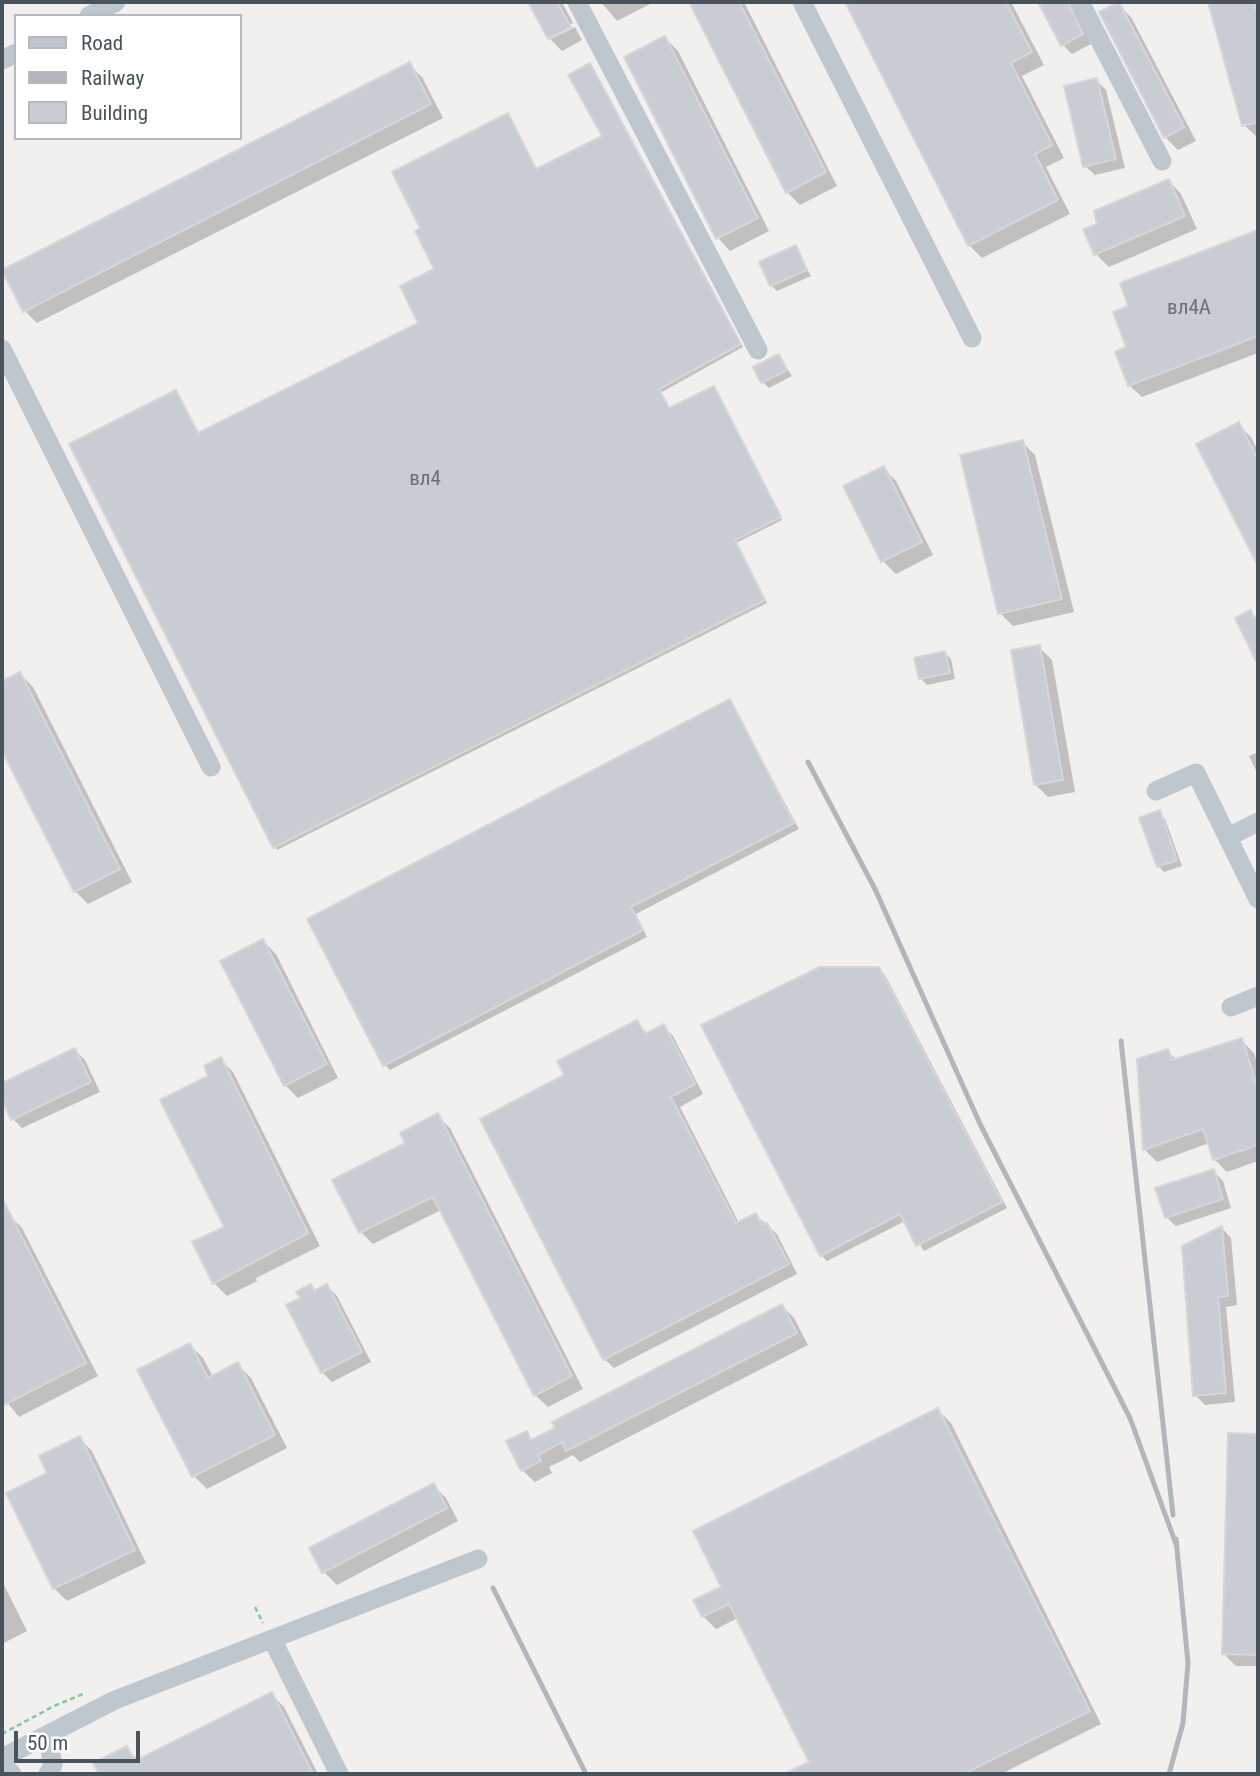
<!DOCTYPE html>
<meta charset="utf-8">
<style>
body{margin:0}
#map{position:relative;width:1260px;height:1776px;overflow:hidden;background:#f2efef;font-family:"Roboto Condensed",sans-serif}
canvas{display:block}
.frame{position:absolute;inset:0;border:4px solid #48535c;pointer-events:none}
.legend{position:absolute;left:14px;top:14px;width:228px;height:126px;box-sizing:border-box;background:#fff;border:2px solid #b6babe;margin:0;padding:9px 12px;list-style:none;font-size:21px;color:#48535c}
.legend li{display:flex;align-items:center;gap:14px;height:35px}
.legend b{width:35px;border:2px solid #b6babe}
.scale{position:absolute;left:14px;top:1731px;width:126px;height:32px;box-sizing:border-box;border:4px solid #48535c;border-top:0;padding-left:9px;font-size:21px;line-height:24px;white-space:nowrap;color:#48535c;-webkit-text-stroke:5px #fff;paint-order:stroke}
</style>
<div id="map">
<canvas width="1260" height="1776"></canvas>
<div class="frame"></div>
<ul class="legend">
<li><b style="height:9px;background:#bec7ce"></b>Road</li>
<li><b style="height:9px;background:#b2b5b9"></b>Railway</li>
<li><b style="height:19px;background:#c9ccd2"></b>Building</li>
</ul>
<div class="scale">50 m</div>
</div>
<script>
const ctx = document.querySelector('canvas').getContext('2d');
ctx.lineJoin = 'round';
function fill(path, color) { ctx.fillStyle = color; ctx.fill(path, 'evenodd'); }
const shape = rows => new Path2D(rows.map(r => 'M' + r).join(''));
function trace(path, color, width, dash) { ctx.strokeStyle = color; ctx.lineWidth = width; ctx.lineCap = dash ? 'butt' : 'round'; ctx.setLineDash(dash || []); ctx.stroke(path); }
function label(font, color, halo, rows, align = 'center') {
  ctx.font = font + ' "Roboto Condensed",sans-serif'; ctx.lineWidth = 5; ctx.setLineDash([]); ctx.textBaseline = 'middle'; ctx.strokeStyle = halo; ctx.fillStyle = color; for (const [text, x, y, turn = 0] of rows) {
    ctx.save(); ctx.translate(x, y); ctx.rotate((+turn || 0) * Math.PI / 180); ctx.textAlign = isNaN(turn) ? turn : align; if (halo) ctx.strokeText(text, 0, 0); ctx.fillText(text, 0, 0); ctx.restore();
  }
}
fill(shape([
 [530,2,562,2,573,23,551,35,551,39,575,27,582,40,562,51,549,38],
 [601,2,654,2,617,21],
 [691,2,744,2,837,186,800,205,787,192],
 [847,2,1011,2,1044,65,1022,76,1064,158,1046,167,1070,214,982,258,969,245],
 [1041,2,1074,2,1091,44,1072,54,1063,45],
 [1210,2,1258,2,1258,138,1244,125],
 [1118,4,1131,17,1196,141,1178,150,1165,137],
 [665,38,678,51,769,231,730,251,718,238],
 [409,65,422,77,443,118,37,323,25,311],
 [592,68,743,347,660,393,670,410,714,388,717,391,782,520,736,543,767,603,277,850,176,392,199,435,420,323,437,270,511,118,537,171,604,137],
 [1096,80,1106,90,1125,168,1095,175,1085,166],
 [1169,181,1181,194,1197,229,1109,267,1096,254,1099,226],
 [1258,232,1258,353,1142,397,1129,385,1131,307,1122,284],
 [795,247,811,276,777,291,771,285],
 [779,356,792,376,769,388,763,382],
 [1239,425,1251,437,1258,451,1258,562,1199,445],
 [1022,442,1035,455,1074,612,1013,626,1000,613],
 [883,468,896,481,933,555,896,574,883,561,846,487],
 [1039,647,1052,660,1075,792,1048,797,1035,784],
 [945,653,951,659,955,679,927,685,921,679],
 [20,674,33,687,132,882,88,904,75,891,2,747,2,683],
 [730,701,799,829,636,914,647,937,390,1070,384,1064],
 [1258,752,1258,775,1249,756],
 [1159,813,1165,819,1182,866,1164,872,1158,866],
 [263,941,276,954,338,1078,298,1098,285,1085],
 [879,968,885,975,1007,1208,924,1251,905,1221,827,1261,821,1255],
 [637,1022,648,1034,664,1026,673,1036,703,1094,680,1107,739,1223,755,1215,767,1225,777,1234,797,1274,614,1368,604,1359,567,1076],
 [1241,1040,1254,1053,1258,1066,1258,1161,1227,1172,1214,1159,1209,1143,1157,1162,1144,1149,1167,1051,1177,1060],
 [75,1050,85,1060,100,1092,22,1128,13,1119,2,1096,2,1085],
 [220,1059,233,1072,320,1246,256,1278,257,1281,227,1296,214,1283,194,1243,226,1227,211,1077],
 [438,1116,450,1128,583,1389,548,1407,535,1395,441,1210,373,1244,361,1232,408,1144],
 [1213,1171,1223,1181,1231,1208,1176,1226,1166,1217],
 [9,1215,22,1228,98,1376,19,1417,2,1396,2,1218],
 [1222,1228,1231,1238,1237,1305,1226,1307,1235,1402,1205,1405,1195,1395],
 [327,1286,337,1296,371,1362,332,1382,322,1372,302,1299,310,1287,316,1292],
 [782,1306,794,1318,808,1345,580,1462,573,1455,549,1467,552,1473,535,1482,522,1470,526,1433,534,1441],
 [190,1345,203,1358,213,1377,238,1365,251,1378,287,1448,207,1489,194,1476,139,1371],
 [938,1410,951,1423,1101,1724,1001,1774,788,1774,811,1763,738,1618,716,1629,703,1616,723,1587],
 [1229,1435,1258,1435,1258,1666,1236,1666,1223,1653],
 [79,1438,92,1451,146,1563,67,1601,54,1588,8,1494,49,1474],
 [433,1485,446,1498,458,1521,337,1585,324,1572],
 [2,1581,27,1631,2,1644],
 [271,1694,284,1707,318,1774,101,1774,96,1764,127,1749,139,1761]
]), '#0003');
const building = shape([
 [528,2,557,2,571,27,548,39,528,2],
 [689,2,739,2,826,172,786,193,689,2],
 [845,2,1006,2,1032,52,1011,63,1052,145,1035,154,1058,200,968,246,845,2],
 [1038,2,1068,2,1083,34,1061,46,1038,2],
 [1119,2,1184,127,1164,138,1099,12,1119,2],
 [1208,2,1254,2,1258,17,1258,122,1242,126,1208,2],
 [665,36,758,218,716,239,624,57,665,36],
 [410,62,431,104,23,312,2,270,410,62],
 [590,63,741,344,659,389,669,408,714,386,781,517,735,540,765,600,273,848,69,444,176,390,198,433,418,323,400,286,434,269,415,231,420,228,392,172,508,113,536,169,602,136,568,75,590,63],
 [1097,78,1116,159,1083,167,1064,86,1097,78],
 [1169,179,1185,216,1094,255,1083,229,1097,224,1094,211,1169,179],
 [1258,230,1258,336,1128,386,1115,352,1126,347,1113,312,1128,306,1120,283,1258,230],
 [796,245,807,270,770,286,759,262,796,245],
 [779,354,787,370,761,383,753,367,779,354],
 [1239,422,1258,460,1258,566,1196,444,1239,422],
 [1023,440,1062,599,998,614,960,455,1023,440],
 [884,466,922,542,881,562,843,486,884,466],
 [1251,610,1254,618,1258,616,1258,665,1235,618,1251,610],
 [1040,645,1063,780,1034,785,1011,650,1040,645],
 [945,651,950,673,919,679,914,658,945,651],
 [20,672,120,869,74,892,2,751,2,681,20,672],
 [730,699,794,823,631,907,643,930,383,1066,307,919,730,699],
 [1160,810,1177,860,1157,867,1139,818,1160,810],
 [263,939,327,1064,284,1086,220,961,263,939],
 [820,967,879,967,1002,1202,916,1246,900,1214,820,1256,701,1025,820,967],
 [637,1020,645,1034,664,1024,695,1084,671,1097,736,1223,756,1213,762,1225,767,1223,789,1264,603,1360,480,1119,564,1075,557,1061,637,1020],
 [1242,1038,1258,1089,1258,1145,1213,1160,1203,1129,1143,1150,1137,1059,1168,1049,1172,1060,1242,1038],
 [75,1048,91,1082,11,1120,2,1100,2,1083,75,1048],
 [221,1057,308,1233,213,1284,192,1242,224,1227,160,1100,208,1076,204,1066,221,1057],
 [438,1113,572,1376,534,1396,433,1197,359,1233,332,1180,405,1143,400,1133,438,1113],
 [1214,1169,1223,1199,1165,1218,1155,1188,1214,1169],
 [2,1198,86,1363,2,1406,2,1198],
 [1222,1226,1228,1296,1218,1297,1226,1393,1193,1396,1182,1246,1222,1226],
 [311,1284,314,1291,327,1284,362,1352,321,1373,286,1305,300,1298,296,1292,311,1284],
 [782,1304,797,1333,566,1451,562,1442,538,1455,541,1461,521,1471,506,1441,527,1431,531,1440,555,1428,552,1422,782,1304],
 [190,1343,208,1378,238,1362,275,1435,192,1477,137,1370,190,1343],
 [938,1408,1090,1711,963,1774,784,1774,809,1762,729,1604,702,1617,693,1600,721,1587,693,1531,938,1408],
 [1228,1433,1258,1434,1258,1655,1222,1654,1228,1433],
 [80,1436,135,1550,53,1589,6,1493,47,1473,39,1456,80,1436],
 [434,1483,447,1508,322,1573,309,1548,434,1483],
 [272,1692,313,1774,99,1774,93,1763,127,1746,135,1761,272,1692]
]);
fill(building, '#c9ccd2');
trace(building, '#d4d6db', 2);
trace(shape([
 [255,1607,263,1623],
 [2,1734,54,1706,83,1694]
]), '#79cba1', 2.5, [5, 3.5]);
trace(shape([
 [577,2,758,350],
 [802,2,972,338],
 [1080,2,1162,161],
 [89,16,116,2],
 [2,60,16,53],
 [2,349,211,767],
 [1156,791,1196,773,1258,899],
 [1228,837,1258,822],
 [1231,1007,1258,996],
 [273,1641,339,1774],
 [47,1735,53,1765,48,1774],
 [2,1758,115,1700,478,1559],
 [2,1764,12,1774]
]), '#bec7ce', 19);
trace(shape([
 [808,762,875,889,980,1124,1130,1418,1177,1547],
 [1121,1041,1173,1515],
 [493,1588,586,1774],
 [1169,1774,1183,1723,1188,1663,1176,1539]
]), '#b2b5b9', 5);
label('21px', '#68717a', null, [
 ["вл4А",1189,309],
 ["вл4",425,480]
]);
</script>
